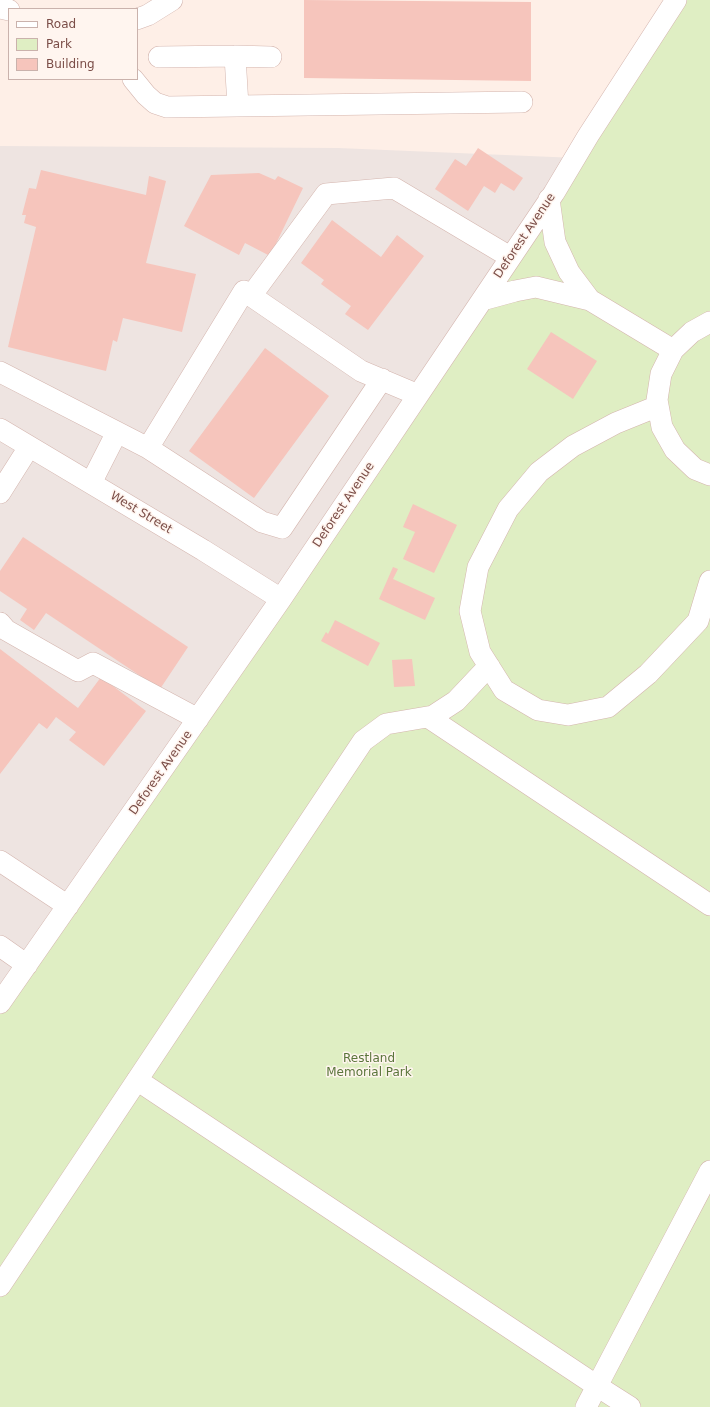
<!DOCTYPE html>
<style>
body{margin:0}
#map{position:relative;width:710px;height:1407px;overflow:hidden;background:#feefe7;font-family:"DejaVu Sans",sans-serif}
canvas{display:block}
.legend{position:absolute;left:8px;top:8px;width:130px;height:72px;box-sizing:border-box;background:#fff5ef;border:1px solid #cab2ac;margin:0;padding:5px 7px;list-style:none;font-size:12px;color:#7b4e48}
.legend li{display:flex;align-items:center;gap:8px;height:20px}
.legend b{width:20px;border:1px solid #cab2ac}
</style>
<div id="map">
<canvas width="710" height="1407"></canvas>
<ul class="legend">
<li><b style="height:5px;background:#fff"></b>Road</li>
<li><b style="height:11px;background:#dfeec3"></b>Park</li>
<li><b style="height:11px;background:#f6c5bc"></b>Building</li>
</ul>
</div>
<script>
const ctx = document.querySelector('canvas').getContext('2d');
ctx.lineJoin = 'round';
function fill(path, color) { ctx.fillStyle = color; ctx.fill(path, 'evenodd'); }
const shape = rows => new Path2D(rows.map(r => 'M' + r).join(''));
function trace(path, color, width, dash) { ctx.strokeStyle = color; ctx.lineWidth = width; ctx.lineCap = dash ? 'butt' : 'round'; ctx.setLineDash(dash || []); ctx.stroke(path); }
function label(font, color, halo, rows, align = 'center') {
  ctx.font = font + ' "DejaVu Sans",sans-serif'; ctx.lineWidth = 3; ctx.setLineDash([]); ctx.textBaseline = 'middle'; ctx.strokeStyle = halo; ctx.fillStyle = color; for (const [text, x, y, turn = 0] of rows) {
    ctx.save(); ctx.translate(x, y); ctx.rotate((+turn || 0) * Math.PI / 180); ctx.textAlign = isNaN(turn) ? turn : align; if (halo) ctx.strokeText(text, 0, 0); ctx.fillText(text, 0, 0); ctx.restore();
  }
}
fill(shape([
 [0,146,338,148,577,158,0,1002]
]), '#eee4e1');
fill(shape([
 [678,0,710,0,710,1407,0,1407,0,1002]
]), '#dfeec3');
fill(shape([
 [304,0,531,2,531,81,304,78],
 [478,148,523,178,514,191,501,183,495,193,484,186,468,211,435,189,455,159,466,166],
 [41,170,146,195,149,176,166,181,146,263,196,274,182,332,123,318,117,342,113,340,106,371,8,347,36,227,24,223,26,215,22,215,29,188,36,189],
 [259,173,275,180,278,176,303,188,270,256,245,243,239,255,184,226,211,175],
 [332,220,381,257,397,235,424,256,368,330,345,314,351,306,321,284,324,280,301,263],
 [551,332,597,361,573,399,527,369],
 [265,348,329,396,254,498,189,451],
 [413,504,457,525,434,573,403,559,415,532,403,527],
 [23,537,188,647,160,689,46,613,34,630,20,620,27,609,0,591,0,571],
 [393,567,398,569,393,579,435,598,425,620,379,599],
 [335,620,380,643,368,666,321,641,326,632,328,634],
 [0,649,78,708,101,677,146,711,104,766,69,740,76,732,56,717,47,729,39,723,0,774],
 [412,659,415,686,394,687,392,660]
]), '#f6c5bc');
const minor = shape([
 [0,8,9,10],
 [137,19,148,15,172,0],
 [159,57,235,56],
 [133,79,146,95,155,103,167,107,522,102],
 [238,106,235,56,271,57],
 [549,199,555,242,569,272,590,300],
 [251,296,326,194,394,188,510,257],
 [482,300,515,291,536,287,590,300,673,350],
 [710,322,692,332,673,350,661,374,657,400,662,427,675,450,695,469,710,475],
 [0,372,148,448,244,291,361,371,418,395],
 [658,406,616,423,573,446,539,472,508,509,478,567,470,611,480,652,504,690,538,710,568,715,608,707,648,674,698,621,710,581],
 [0,429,203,550,281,599],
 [148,448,262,522,282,528,382,379],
 [91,483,117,432],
 [0,493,29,447],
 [0,623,6,630,78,671,93,663,198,719],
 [428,717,710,905],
 [0,861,68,906],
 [0,946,27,965],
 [0,1003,281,599,554,193,588,136,676,0],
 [137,1080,597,1386,586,1407],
 [0,1286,363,741,386,724,433,716,456,701,489,666],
 [630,1407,597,1386,710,1171]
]);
trace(minor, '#d4b5ae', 22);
trace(minor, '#fff', 21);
label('12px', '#7b4e48', '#fff5ef', [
 ["Deforest Avenue",525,236,-56],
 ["Deforest Avenue",344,505,-56],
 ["West Street",141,513,31],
 ["Deforest Avenue",161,773,-55]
]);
label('12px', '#5a753a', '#fff5ef', [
 ["Restland",369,1059],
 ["Memorial Park",369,1073]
]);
</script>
